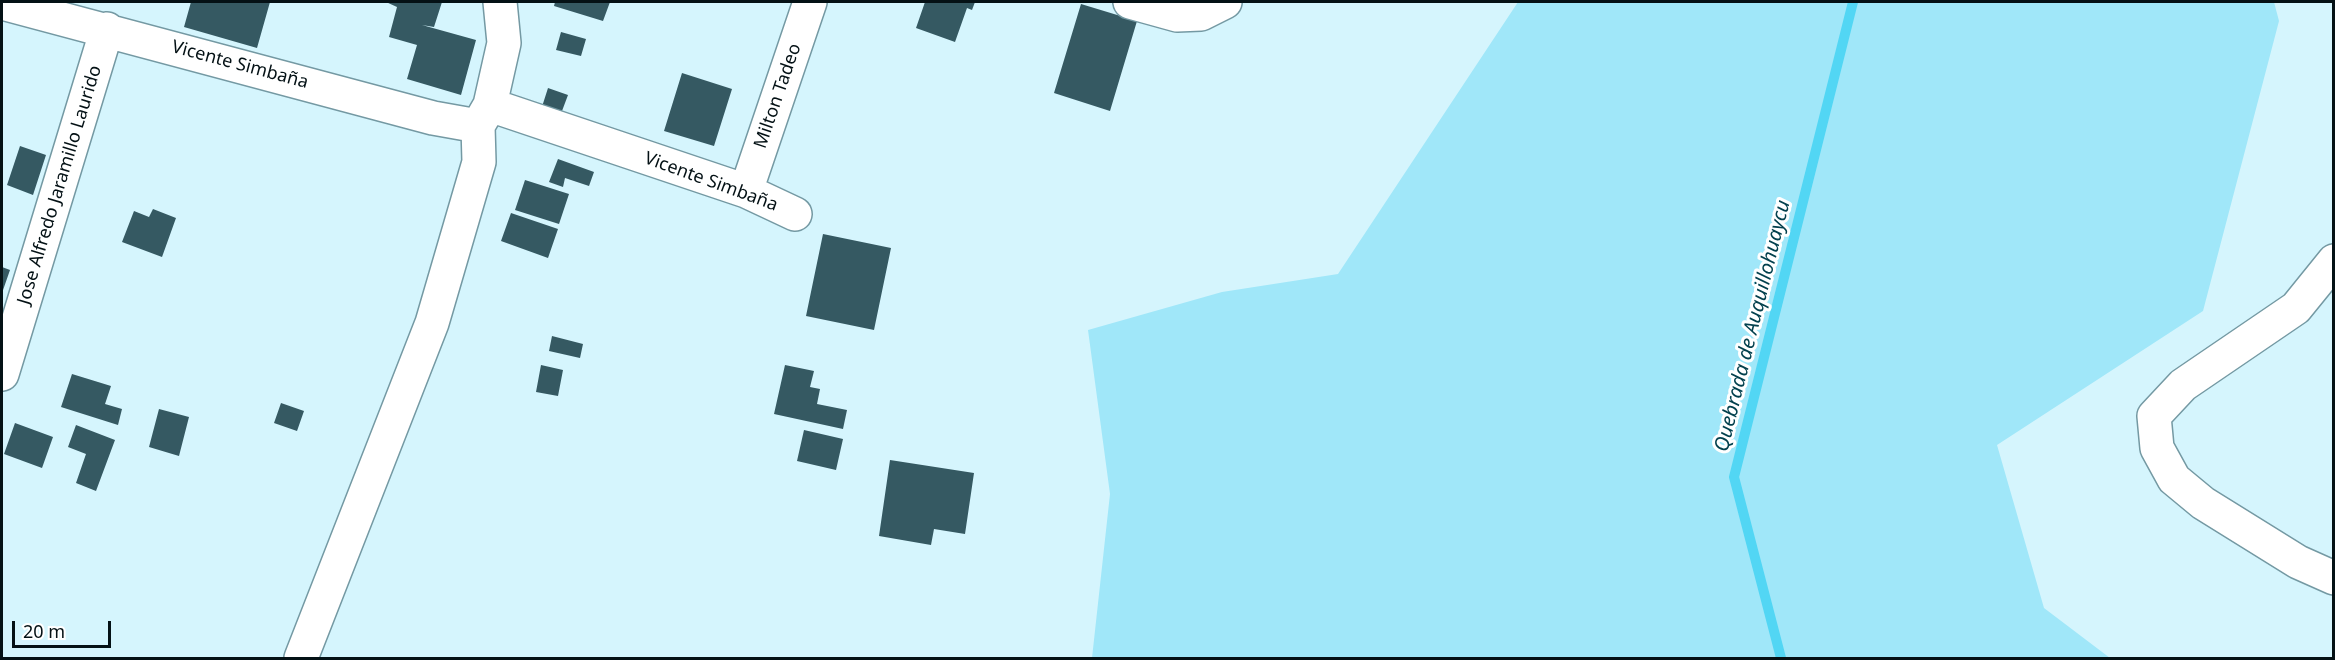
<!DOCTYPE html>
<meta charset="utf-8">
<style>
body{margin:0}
#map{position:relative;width:2335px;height:660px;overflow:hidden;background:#d5f5fd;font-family:"Noto Sans",sans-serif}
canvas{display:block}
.frame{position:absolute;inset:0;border:3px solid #041115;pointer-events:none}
.scale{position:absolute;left:12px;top:621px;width:99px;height:27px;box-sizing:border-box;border:3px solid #041115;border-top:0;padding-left:8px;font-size:18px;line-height:21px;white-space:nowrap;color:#041115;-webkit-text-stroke:4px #fff;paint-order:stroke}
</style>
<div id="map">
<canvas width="2335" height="660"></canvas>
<div class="frame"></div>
<div class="scale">20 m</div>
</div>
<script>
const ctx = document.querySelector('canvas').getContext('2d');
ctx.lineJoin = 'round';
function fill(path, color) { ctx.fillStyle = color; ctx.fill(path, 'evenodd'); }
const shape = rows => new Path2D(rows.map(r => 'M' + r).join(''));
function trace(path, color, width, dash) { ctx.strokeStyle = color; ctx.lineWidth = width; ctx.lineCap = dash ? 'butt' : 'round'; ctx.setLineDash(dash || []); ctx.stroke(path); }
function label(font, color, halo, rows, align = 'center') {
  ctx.font = font + ' "Noto Sans",sans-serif'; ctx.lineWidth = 6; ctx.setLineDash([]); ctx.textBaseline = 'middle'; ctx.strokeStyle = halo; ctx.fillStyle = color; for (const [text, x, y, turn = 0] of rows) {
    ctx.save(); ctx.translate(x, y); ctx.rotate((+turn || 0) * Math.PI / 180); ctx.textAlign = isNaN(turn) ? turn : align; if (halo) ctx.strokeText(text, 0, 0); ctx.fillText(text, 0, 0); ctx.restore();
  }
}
fill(shape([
 [1518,2,2274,2,2279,21,2203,311,1997,445,2044,608,2110,658,1092,658,1110,494,1088,330,1222,292,1338,274]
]), '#a0e7f9');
trace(shape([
 [1781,658,1734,477,1853,2]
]), '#52d6f4', 10);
fill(shape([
 [191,2,270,2,257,48,184,27],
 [386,2,442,2,434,27,422,25,476,40,461,95,407,79,417,45,389,37,397,7],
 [555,2,610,2,603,21,554,6],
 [925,2,975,2,972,10,967,8,955,42,916,28],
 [1081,4,1137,21,1110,111,1054,93],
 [561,32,586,39,581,56,556,50],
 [682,73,732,89,714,146,664,131],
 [548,88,568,95,559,119,540,113],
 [20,146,46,155,33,195,7,185],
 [558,159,594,172,589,186,565,178,563,187,549,182],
 [525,180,569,194,559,224,515,210],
 [153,209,176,218,162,257,122,242,134,211,149,217],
 [511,213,558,229,548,258,501,241],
 [823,234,891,248,874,330,806,316],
 [2,267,10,270,2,293],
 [552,336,583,344,580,358,549,351],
 [541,365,563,370,558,396,536,392],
 [785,365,814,371,810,387,820,389,817,404,847,410,843,429,774,414],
 [72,374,111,386,105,404,122,409,118,425,61,407],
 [281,403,304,411,297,431,274,423],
 [159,409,189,417,179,456,149,447],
 [15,423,53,437,42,468,4,454],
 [76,425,115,440,96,491,76,483,86,454,68,447],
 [804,430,843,439,836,470,797,461],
 [890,460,974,473,965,534,934,529,931,545,879,536]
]), '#355962');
const minor = shape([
 [1130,2,1177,15,1201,14,1225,2],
 [2,3,433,118,478,126],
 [490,105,746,191,795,214],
 [479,124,490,105,504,43,500,2],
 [746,191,810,2],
 [2334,261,2296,308,2183,385,2154,416,2157,448,2174,479,2203,503,2298,562,2334,578],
 [2,374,107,29],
 [301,658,432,323,479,162,478,126]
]);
trace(minor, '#7499a3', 36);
trace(minor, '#fff', 33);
label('18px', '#041115', '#fff', [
 ["Vicente Simbaña",240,65,15],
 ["Milton Tadeo",778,96,-71],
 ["Vicente Simbaña",711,182,20],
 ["Jose Alfredo Jaramillo Laurido",60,185,-73]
]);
label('italic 20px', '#03414e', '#fff', [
 ["Quebrada de Auquillohuaycu",1753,326,-76]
]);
</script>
